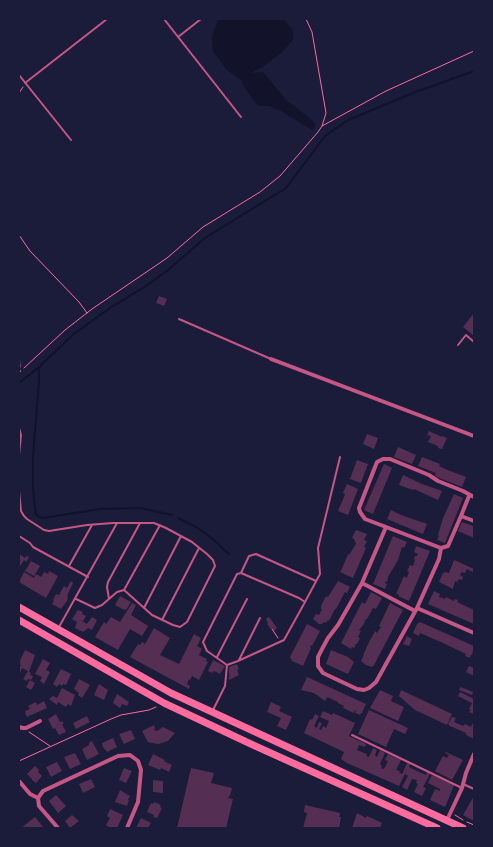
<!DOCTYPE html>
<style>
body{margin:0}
#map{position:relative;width:493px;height:847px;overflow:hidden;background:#1b1b3a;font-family:Figtree,sans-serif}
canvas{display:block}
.frame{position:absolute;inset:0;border:20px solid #1b1b3a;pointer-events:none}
</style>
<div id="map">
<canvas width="493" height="847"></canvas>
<div class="frame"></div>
</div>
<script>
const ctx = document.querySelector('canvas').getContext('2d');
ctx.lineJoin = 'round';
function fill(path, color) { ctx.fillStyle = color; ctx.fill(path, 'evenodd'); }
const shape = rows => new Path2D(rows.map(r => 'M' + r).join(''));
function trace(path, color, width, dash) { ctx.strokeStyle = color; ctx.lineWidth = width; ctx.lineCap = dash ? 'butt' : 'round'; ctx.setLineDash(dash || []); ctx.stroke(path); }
fill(shape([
 [218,19,283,19,291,28,293,34,293,40,282,52,264,66,251,73,263,72,286,100,311,119,315,124,315,128,312,130,281,111,269,106,259,106,254,101,243,85,241,80,227,70,213,51,212,37]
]), '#12122b');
trace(shape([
 [39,368,39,381,33,456,33,488,35,507,36,514,39,517,43,518,100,509,140,508,172,515],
 [19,383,38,368,75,333,110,308,146,286,168,270,205,238,286,188,325,136,348,120,413,93,474,71],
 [178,518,196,527,208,535,229,554]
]), '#12122b', 2);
fill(shape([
 [159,296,167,299,164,306,156,303],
 [474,313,474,336,463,327],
 [429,431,442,437,442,436,447,438,442,449,438,448,438,446,428,442,431,436,427,435],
 [367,434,378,438,374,449,363,444],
 [398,447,416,455,412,464,394,457],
 [422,457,440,464,439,466,445,469,466,477,462,487,437,477,435,475,436,473,418,466],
 [357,460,368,464,361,483,350,479],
 [384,464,392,468,373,514,364,510],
 [403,475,422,484,442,491,438,500,414,489,413,490,399,485],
 [347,484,358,489,348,515,338,511,344,497,345,494,343,493],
 [454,494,463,498,445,543,437,540,439,536,438,535,443,518],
 [391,510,401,515,427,524,423,534,387,519],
 [462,522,473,526,474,524,474,538,458,531],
 [356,530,367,534,364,540,367,541,364,547,366,548,353,578,340,572,341,571,348,554,349,555,356,544,354,539,352,538],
 [393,536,407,542,404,548,402,547,398,560,388,577,387,582,386,581,385,583,387,584,385,589,373,584],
 [416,546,430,551,409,601,398,596,399,594,396,594,404,576,407,578,409,572,407,571,410,565,413,566,415,560,414,559,415,556,417,556,418,554,414,552],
 [19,554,25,558,27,556,29,557,26,562,24,560,19,568],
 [454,560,474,569,474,571,473,572,467,569,465,573,462,572,460,575,463,577,462,580,459,579,457,582,455,581,453,589,439,582,443,573,444,573,445,572,449,573],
 [31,561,40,566,34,576,25,571],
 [49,571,58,576,46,598,19,582,24,572,34,578,36,574,41,577,44,572,48,574],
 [71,581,73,583,67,596,68,597,67,601,61,609,52,604,54,601,53,600,56,594,59,595,64,586,67,588],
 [338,581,350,587,347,593,345,592,336,609,335,609,329,621,328,620,326,623,324,622,322,624,319,624,313,619,316,614,319,615,322,609,321,609,321,606,326,596,328,597],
 [434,591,440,594,439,597,445,599,446,597,454,601,455,599,458,600,457,602,474,610,474,624,428,604],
 [371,592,382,598,376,609,373,608,367,619,366,619,363,625,359,630,361,631,358,637,360,638,357,644,354,643,356,644,354,648,352,647,351,649,341,643,362,602,365,604],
 [120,596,131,602,126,610,125,609,124,610,115,605],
 [132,603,136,605,131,615,148,626,142,636,130,629,118,650,95,637,104,622,106,624,111,617,120,622],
 [390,603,403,610,374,665,372,667,366,665,361,661,364,655,363,655,366,649,366,648,375,631,377,633,381,627,379,626],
 [78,610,83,612,82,614,86,616,83,621,79,619,87,624,92,617,97,620,92,630,88,628,83,632,75,628,77,622,72,619],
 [269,617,277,628,274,631,272,628,271,629,267,624,268,623,266,619],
 [420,622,474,646,472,655,471,654,470,658,465,656,466,654,443,643,420,633,419,636,413,633,417,624],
 [307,624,320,631,312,646,311,645,310,647,311,648,303,666,292,661,290,657],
 [154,628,170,638,160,655,179,664,194,634,201,638,197,646,202,649,199,655,207,659,206,661,208,662,199,680,192,676,190,680,189,679,187,684,190,686,189,689,130,657,138,644,140,645,142,642,145,644],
 [407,636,412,639,409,646,403,644],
 [25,650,35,655,29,672,31,673,30,675,33,676,31,680,28,679,27,681,23,679,28,671,22,668,19,675,19,669,21,665,19,663],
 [331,650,348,657,354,662,348,674,326,664],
 [43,659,50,663,46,670,50,672,44,684,40,681,42,677,35,674],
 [213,660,225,666,220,674,214,671,212,673,208,671],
 [237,664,239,669,237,670,239,675,229,680,229,667],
 [469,666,474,668,474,676,466,672],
 [61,669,71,674,66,685,63,684,62,686,59,684,57,687,53,684],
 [307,677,366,704,362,713,361,713,360,715,355,713,356,711,355,710,354,713,343,708,344,706,338,703,338,702,327,697,325,701,314,693,301,690],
 [79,679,90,685,82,698,78,695,79,693,74,689],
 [30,680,35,683,31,690,26,687],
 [99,684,108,690,104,700,94,695],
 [461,687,473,692,472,695,459,690],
 [62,688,75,695,71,706,68,704,66,707,58,702,57,705,49,699,53,696,57,698],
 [380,690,393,696,391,701,404,707,398,721,370,708],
 [401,690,452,714,447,725,415,710,399,696],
 [460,692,474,699,474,714,469,712,471,710,469,709,472,703,458,696],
 [117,694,129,702,127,706,122,704,120,708,113,703],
 [44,701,47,708,27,717,25,713,26,712,25,711,30,709,28,706,36,702,37,705],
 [271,702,281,707,279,711,292,717,286,730,277,726,281,718,267,712],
 [369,710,408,728,405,734,394,729,386,747,358,734],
 [323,711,332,715,333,713,355,723,349,736,366,744,365,747,359,745,357,750,367,754,366,756,369,757,373,748,377,750,375,755,377,757,380,750,385,753,380,764,382,766,381,768,384,769,388,761,385,760,388,754,401,760,396,770,400,771,399,772,402,774,407,763,410,764,409,767,419,772,426,775,427,772,430,774,423,787,426,788,422,796,414,792,418,784,416,783,417,780,412,779,407,790,402,787,408,776,405,774,399,786,347,763,341,759,344,752,304,733,310,719,312,720,315,714,319,716,314,726,317,728,319,722,322,723,319,729,321,730,323,726,326,728,329,721,320,717],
 [56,714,60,722,62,721,64,724,62,724,66,732,59,735,55,728,53,729,48,719],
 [87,716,90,722,76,729,73,723],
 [452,717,456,718,454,722,463,726,465,724,471,727,474,720,474,739,466,735,466,733,450,726,448,724],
 [154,725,155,728,154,730,157,731,163,727,175,733,168,741,158,744,148,742,142,731],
 [131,730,135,739,124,744,119,734],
 [113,738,117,747,107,752,103,747,102,743],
 [92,741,99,754,87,760,82,749,89,745,89,743],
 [446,752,463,760,452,780,435,771,443,756,447,758,449,755,445,753],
 [75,753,81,764,70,769,64,757],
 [153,754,165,760,164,761,172,765,169,772,161,768,160,770,148,765],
 [57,762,62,771,51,777,46,767],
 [35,766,39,770,38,772,42,776,36,783,32,780,32,779,27,774],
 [124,768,132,771,126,783,119,780],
 [191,768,214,773,211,783,232,788,230,796,229,796,228,798,233,799,226,828,177,828],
 [432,775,454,785,445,807,430,800,435,789,440,791,440,789,428,783],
 [91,779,95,787,83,793,79,784],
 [153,780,163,781,163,793,153,792],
 [120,790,130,796,128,800,129,800,127,806,115,802],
 [56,795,66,806,58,813,49,801],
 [474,796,474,821,463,815],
 [154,802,161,805,160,807,162,808,157,818,153,817,154,815,147,812,151,803,153,804],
 [305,805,340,813,339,817,341,817,339,828,303,828,307,813,304,812],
 [110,809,123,815,117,828,111,828,106,825,110,818,107,816],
 [357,813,366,818,367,816,382,823,380,828,360,828,358,826,358,828,352,828],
 [72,815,79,821,70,828,65,821],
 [35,817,43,827,42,828,21,828],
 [141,818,151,823,148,828,136,828]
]), '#542f53');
trace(shape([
 [19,93,23,87],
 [322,126,386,91,474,51],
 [19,235,30,251,79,302,87,313],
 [19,352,20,367],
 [24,368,65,330,92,309,167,258,203,227,260,192,280,176,318,132,322,126,326,113,312,32,306,19],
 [272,629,278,638],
 [29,732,50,746],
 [19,761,111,719,121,715,149,710,156,707],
 [455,815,463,820],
 [467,822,474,825]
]), '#ff6b9d', 1);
trace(shape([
 [164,19,241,117],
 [178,37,201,19],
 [19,75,71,140],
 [25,83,107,19],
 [179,319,271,359],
 [458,345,466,335,474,342],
 [19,372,20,371],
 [19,428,21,435,19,455],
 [19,491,21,511,24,516,27,519,44,530,49,531,87,525,113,523,154,523,166,528,192,542,207,554,213,560,215,566,187,622,180,627,173,625,152,615,124,590,117,592,102,605,95,608,76,599],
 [19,536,30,543,33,547,88,577],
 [69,566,92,525],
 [241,573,249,556,256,554,316,581],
 [124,590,160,525],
 [109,599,107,587,108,582,140,523],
 [144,608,181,536],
 [162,620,199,548],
 [59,627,117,523],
 [217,657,247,599],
 [239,660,260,618],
 [227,665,238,661,284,640,305,602,320,574,318,548,340,457],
 [227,665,207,651,203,642,237,574,241,573,299,598,305,602],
 [213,710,225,686,227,665],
 [352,735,462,788],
 [463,784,474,789]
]), '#c65784', 2);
trace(shape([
 [271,359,474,436],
 [461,516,469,496],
 [474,521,461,516,448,546,441,548,386,527,362,583,338,625,328,638,321,651,318,657,318,666,323,673,357,689,364,690,369,688,376,682,417,608,474,633],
 [386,527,365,519,360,512,359,508,377,462,383,459,390,459,429,475,438,481,463,491,474,497],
 [362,583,415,611],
 [417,608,439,559,441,548],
 [19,727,23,728,26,728,40,721],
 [19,781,30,794,38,798,39,806,58,828],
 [38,798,43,791,118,756,130,755,138,761,141,770,138,802,127,828],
 [447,820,462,788,466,773,474,754]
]), '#c65784', 4);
trace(shape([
 [19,607,171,693,463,828],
 [19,620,164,703,253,745,437,828]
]), '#ff6b9d', 7);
</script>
